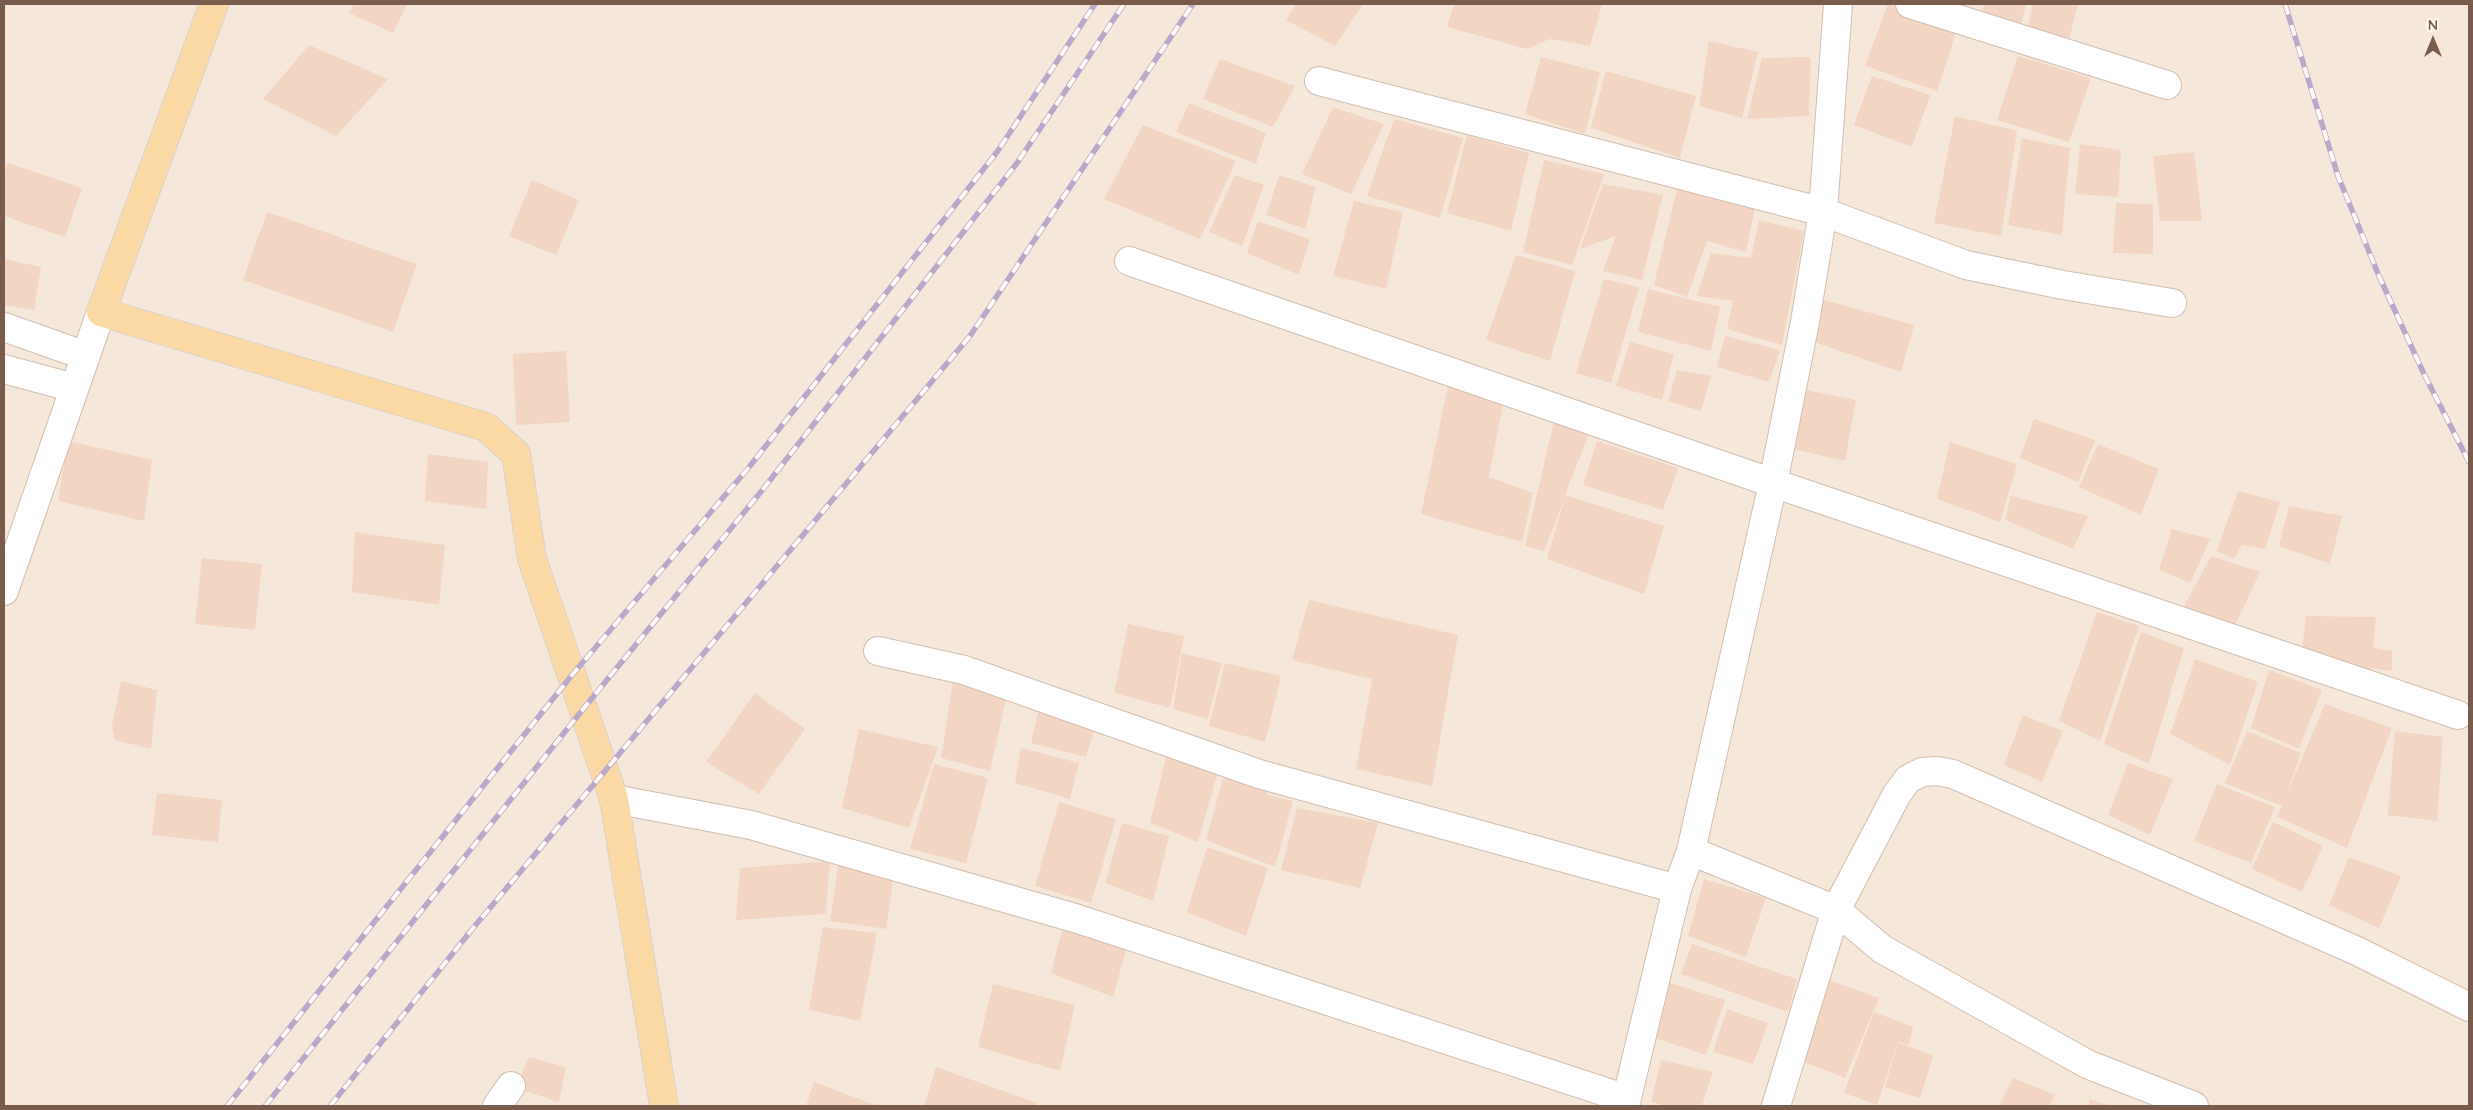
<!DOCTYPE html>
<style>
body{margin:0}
#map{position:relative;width:2473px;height:1110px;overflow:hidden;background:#fdf6ec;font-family:Quicksand,sans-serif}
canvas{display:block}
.frame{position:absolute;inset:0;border:5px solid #7a5c4d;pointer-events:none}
.north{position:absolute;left:2408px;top:15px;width:50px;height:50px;-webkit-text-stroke:4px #fffaf3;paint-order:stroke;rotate:0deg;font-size:14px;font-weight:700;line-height:20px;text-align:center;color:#7a5c4d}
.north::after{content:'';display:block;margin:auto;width:18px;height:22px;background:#7a5c4d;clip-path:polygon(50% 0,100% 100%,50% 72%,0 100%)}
</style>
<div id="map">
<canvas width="2473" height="1110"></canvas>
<div class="frame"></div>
<div class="north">N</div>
</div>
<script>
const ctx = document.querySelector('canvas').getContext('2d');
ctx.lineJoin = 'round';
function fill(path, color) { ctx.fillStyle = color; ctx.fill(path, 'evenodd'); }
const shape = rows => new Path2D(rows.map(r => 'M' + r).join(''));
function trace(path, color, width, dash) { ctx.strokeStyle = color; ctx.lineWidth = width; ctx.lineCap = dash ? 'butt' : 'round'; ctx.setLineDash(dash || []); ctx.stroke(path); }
fill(shape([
 [4,4,2469,4,2469,1106,4,1106]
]), '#f5e8da');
fill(shape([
 [354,4,407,4,393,33,349,13],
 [1296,4,1363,4,1335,46,1286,20],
 [1454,4,1602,4,1590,46,1550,39,1527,49,1447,27],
 [1888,4,1958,26,1937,91,1865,66],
 [1984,4,2026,4,2019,32,1980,19],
 [2033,4,2078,4,2067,48,2026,34],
 [1709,41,1758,52,1742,118,1699,106],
 [309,45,388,79,336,136,263,99],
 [2018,56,2091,78,2069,142,1997,120],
 [1541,57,1600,72,1585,134,1525,114],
 [1811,57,1809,116,1747,119,1762,58],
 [1220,59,1295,86,1273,127,1203,99],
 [1606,71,1696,96,1680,158,1591,128],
 [1872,76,1930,95,1912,147,1854,125],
 [1189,103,1266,133,1256,164,1176,132],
 [1333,107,1384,124,1351,194,1302,174],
 [1955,116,2017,131,2001,236,1934,223],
 [1394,119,1463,138,1440,218,1367,196],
 [1143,125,1236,161,1200,239,1104,199],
 [1467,135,1529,153,1511,231,1447,213],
 [2022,138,2070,148,2062,235,2008,225],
 [2080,144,2121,150,2118,197,2075,194],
 [2194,152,2202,221,2160,221,2153,156],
 [1544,160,1604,174,1572,265,1523,252],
 [8,163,82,188,65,237,4,216,4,174],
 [1235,175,1264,185,1242,246,1209,232],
 [1279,175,1316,187,1305,229,1266,215],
 [532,180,579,200,556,255,509,236],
 [1603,184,1663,195,1642,280,1603,271,1616,236,1580,249],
 [1677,189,1755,208,1746,252,1707,241,1687,297,1654,285],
 [1354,201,1403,212,1386,289,1333,276],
 [2116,203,2153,204,2153,254,2113,253],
 [267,212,417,264,393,332,243,280],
 [1759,220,1804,231,1782,345,1727,329,1733,301,1697,296,1711,253,1751,258],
 [1258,221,1310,239,1299,275,1247,253],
 [1516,255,1575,271,1550,361,1486,340],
 [4,259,41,267,34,310,4,305],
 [1604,279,1639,287,1611,383,1576,373],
 [1648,289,1720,307,1711,351,1638,332],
 [1821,299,1914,325,1901,372,1808,340],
 [1725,336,1780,350,1769,382,1717,367],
 [1630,342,1674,354,1662,400,1616,386],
 [566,351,570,422,516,425,513,354],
 [1677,370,1711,376,1701,411,1668,401],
 [1448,386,1504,399,1489,477,1533,493,1522,542,1421,514],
 [1801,389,1856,400,1845,461,1789,448],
 [2034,419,2095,440,2078,482,2020,458],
 [1554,421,1590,431,1565,495,1664,526,1644,594,1547,559,1565,497,1544,551,1525,546],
 [68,441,152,460,144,521,58,501],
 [1597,441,1678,468,1663,510,1583,485],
 [1950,442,2017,464,2000,522,1937,499],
 [2098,444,2159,469,2141,515,2079,487],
 [428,454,488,462,486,509,425,501],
 [2238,491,2280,502,2265,549,2242,545,2234,559,2217,551],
 [2011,496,2088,516,2073,549,2005,520],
 [2289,506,2342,516,2330,564,2279,546],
 [2172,529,2210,539,2190,583,2159,570],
 [355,532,445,545,439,605,352,592],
 [2211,556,2260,572,2233,630,2181,612],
 [202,558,262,564,255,630,195,624],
 [1309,600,1458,635,1432,786,1356,769,1372,679,1292,660],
 [2097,612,2139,626,2100,741,2059,721],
 [2306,616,2376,617,2373,648,2392,651,2392,671,2372,668,2370,678,2301,658],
 [1128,624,1184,636,1170,708,1114,693],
 [2141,632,2184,648,2149,764,2104,744],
 [1182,653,1222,663,1208,719,1173,709],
 [2195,659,2258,682,2230,765,2170,734],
 [1225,663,1281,676,1265,742,1209,726],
 [2269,670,2322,690,2299,749,2251,728],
 [121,681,157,690,151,749,115,740,112,726],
 [953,681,1007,695,990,771,941,758],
 [755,693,805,729,759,794,706,762],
 [1040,704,1096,723,1086,757,1031,743],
 [2325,704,2392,728,2347,848,2277,817,2282,806,2225,783,2247,731,2301,753,2285,798],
 [2023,715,2063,731,2042,782,2004,765],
 [859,729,938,747,909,828,842,808],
 [2395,731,2443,737,2437,821,2388,815],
 [1021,748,1079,763,1070,799,1015,783],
 [1168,750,1219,768,1198,842,1150,823],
 [2128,763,2173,779,2150,835,2108,815],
 [934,764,988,778,966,863,910,849],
 [1225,772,1266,785,1267,795,1293,801,1275,867,1206,840],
 [2217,784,2275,807,2251,863,2194,841],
 [157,793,222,800,218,842,152,835],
 [1059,802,1116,819,1091,903,1035,886],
 [1297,808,1378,823,1360,888,1281,870],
 [2273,822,2323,846,2302,892,2252,869],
 [1122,823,1169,836,1153,901,1105,883],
 [1207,847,1268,868,1246,936,1187,912],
 [2349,857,2401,876,2379,928,2329,905],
 [839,859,894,874,886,929,830,921],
 [830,861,826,914,736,920,740,868],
 [1704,879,1766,898,1746,957,1688,936],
 [1064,922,1128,943,1113,997,1051,973],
 [823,927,877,933,860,1021,809,1010],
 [1692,944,1797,979,1788,1012,1681,974],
 [1826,979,1879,998,1845,1078,1801,1061],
 [1667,982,1725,1000,1706,1055,1651,1037],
 [993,984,1075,1005,1060,1071,978,1047],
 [1727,1009,1768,1023,1753,1064,1713,1052],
 [1874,1012,1913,1027,1909,1045,1898,1041,1877,1105,1844,1093],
 [1898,1042,1933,1056,1920,1098,1885,1087],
 [529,1057,566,1067,559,1102,516,1088],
 [1661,1060,1713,1072,1702,1106,1667,1106,1651,1102],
 [936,1067,1037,1103,1036,1106,924,1106],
 [2013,1078,2055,1095,2049,1106,1999,1106],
 [814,1082,878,1106,806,1106],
 [2090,1099,2111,1106,2088,1106]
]), '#f3d5c3');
const minor = shape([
 [1838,4,1823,212,1805,322,1773,483,1691,851,1836,910,1882,949,2087,1064,2194,1106],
 [1910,4,2167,85],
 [1319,81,1823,212,1966,265,2063,285,2172,303],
 [1129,261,1773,483,2458,715],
 [4,327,86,356],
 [4,369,74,388],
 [4,591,101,312],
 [878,651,964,670,1259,774,1677,889],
 [614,799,751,825,1078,919,1627,1099],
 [497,1106,511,1086],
 [1625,1106,1677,889,1691,851],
 [1776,1106,1836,910,1897,794,1908,779,1922,772,1937,771,1953,774,2357,951,2469,1007]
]);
const major = shape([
 [214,4,101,312,486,427,516,454,532,559,614,799,664,1106]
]);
trace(minor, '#d1beb0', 30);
trace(major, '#dad1cd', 30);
trace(minor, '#fff', 28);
trace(major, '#fbd9a5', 28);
const rail = shape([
 [2285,4,2338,176,2379,276,2424,374,2469,462],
 [227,1106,572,675,750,466,997,152,1095,4],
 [265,1106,584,708,764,488,1017,163,1124,4],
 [330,1106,474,927,970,336,1193,4]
]);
trace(rail, '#b9a8c9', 5.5);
trace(rail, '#fffaf3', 4, [11]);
</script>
